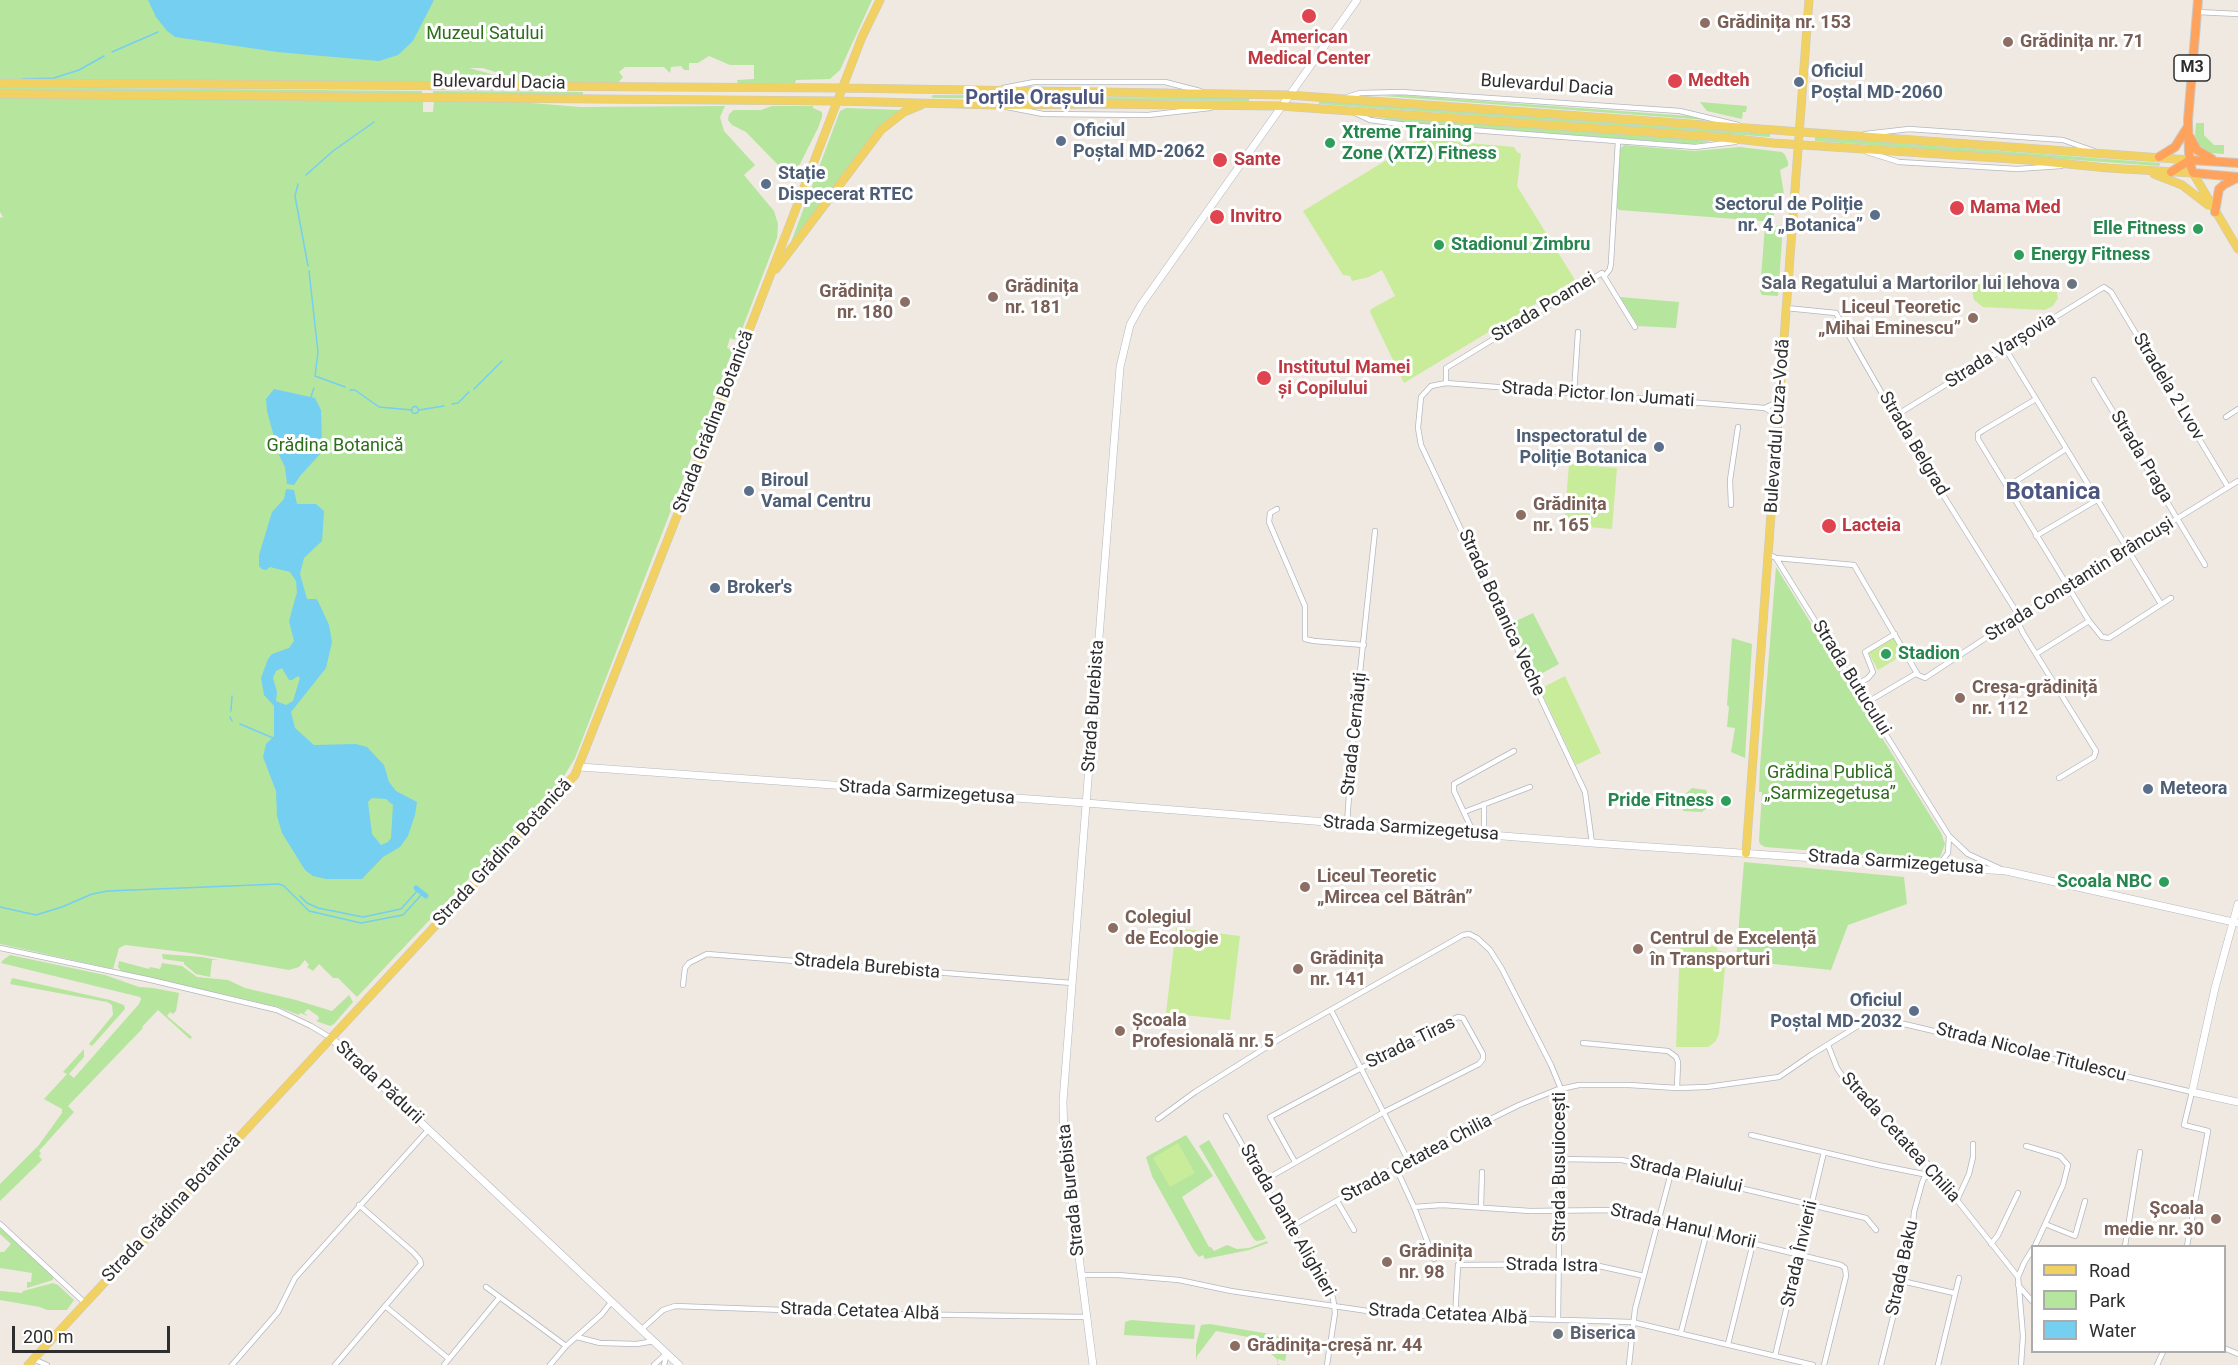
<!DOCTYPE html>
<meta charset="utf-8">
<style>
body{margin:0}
#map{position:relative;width:2238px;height:1365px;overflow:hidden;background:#efe9e1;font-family:Roboto,sans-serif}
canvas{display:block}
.legend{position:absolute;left:2031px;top:1245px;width:195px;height:108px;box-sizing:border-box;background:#fff;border:2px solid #ababab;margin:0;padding:8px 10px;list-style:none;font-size:18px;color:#2e2e2e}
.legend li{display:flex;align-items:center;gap:12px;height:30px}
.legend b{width:30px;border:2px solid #ababab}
.scale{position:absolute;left:12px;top:1326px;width:158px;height:27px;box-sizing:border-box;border:3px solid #2e2e2e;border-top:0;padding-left:8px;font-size:18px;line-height:21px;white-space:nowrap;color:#2e2e2e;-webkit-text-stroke:4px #fff;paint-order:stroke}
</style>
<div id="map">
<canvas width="2238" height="1365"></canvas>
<ul class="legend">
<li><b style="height:8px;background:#f2d163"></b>Road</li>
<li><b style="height:16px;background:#b6e59e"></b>Park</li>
<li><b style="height:16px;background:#75cff0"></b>Water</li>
</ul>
<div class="scale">200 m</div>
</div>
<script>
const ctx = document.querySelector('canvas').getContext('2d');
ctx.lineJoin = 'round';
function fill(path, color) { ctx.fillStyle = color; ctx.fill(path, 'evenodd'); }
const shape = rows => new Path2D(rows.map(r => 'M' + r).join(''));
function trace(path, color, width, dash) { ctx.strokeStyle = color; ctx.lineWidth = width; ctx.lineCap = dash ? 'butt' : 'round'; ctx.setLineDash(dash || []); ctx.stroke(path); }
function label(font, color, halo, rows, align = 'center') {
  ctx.font = font + ' Roboto,sans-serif'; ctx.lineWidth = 6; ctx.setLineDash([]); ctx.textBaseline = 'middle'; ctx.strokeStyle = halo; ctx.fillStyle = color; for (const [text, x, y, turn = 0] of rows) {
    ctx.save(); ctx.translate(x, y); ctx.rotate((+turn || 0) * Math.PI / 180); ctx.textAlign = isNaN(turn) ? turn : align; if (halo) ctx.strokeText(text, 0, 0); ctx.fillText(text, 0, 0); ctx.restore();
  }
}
fill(shape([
 [0,0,872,0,840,70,830,79,796,80,795,83,738,83,737,80,754,79,754,65,730,65,709,56,698,63,689,63,689,70,684,70,681,66,671,67,670,73,664,67,625,67,619,72,623,77,618,83,519,84,508,76,483,68,469,68,502,77,513,85,470,85,0,79],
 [0,87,422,91,422,94,0,90],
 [433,91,583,92,583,95,433,94],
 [933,95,1092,96,1092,99,934,98,931,97],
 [1400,95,1689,116,1707,120,1383,96],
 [0,97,423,101,423,112,433,112,434,101,520,102,580,107,725,106,720,117,724,131,755,165,744,175,774,211,778,224,777,238,739,337,736,336,735,340,730,338,727,348,733,350,575,758,564,776,556,786,357,997,338,978,333,978,319,964,313,971,307,967,309,965,305,960,299,967,289,970,191,953,125,945,119,948,113,969,0,944,0,218,3,217,0,212],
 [1097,97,1249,98,1249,101,1097,100],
 [1319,101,1770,134,1770,137,1319,104],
 [1700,102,1747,106,1746,112,1743,112,1742,119,1707,111],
 [772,106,813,106,813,108,822,112,822,117,818,128,800,164,792,170,781,168,746,132,732,125,728,120,729,114,734,110,761,110],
 [846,108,901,110,881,125,790,245,840,111],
 [1383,117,1702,140,1710,142,1693,144,1402,122,1382,118],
 [2196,123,2204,123,2204,135,2214,145,2224,145,2224,154,2210,153,2197,144,2195,133],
 [1815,137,2160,163,2160,164,2159,166,1815,141],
 [1624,145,1694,151,1740,147,1782,152,1785,155,1788,162,1788,166,1780,170,1784,194,1774,194,1774,222,1619,210,1617,208,1620,149],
 [1765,225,1783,226,1778,296,1762,295,1760,291],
 [1620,297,1679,302,1676,328,1638,326],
 [1776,567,1941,833,1945,844,1940,857,1932,860,1765,847,1760,844,1759,841,1762,792,1759,792,1760,767],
 [1533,613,1559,664,1535,677,1510,624],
 [1732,638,1752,644,1745,758,1731,752,1735,728,1727,727,1729,707,1727,705],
 [1692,788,1706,790,1707,792,1707,808,1702,812,1683,811,1684,795],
 [1744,862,1904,877,1907,904,1848,925,1831,970,1736,960],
 [162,954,202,957,218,960,212,960,210,977,196,974,184,964,184,962,163,959],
 [10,955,105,975,139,987,153,988,179,993,176,1011,173,1014,170,1012,167,1016,192,1037,190,1039,158,1010,142,1027,143,1028,68,1106,74,1112,39,1151,41,1153,39,1156,42,1160,0,1201,0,1184,39,1145,62,1113,62,1109,44,1099,67,1074,63,1072,84,1049,84,1057,69,1074,74,1078,139,1004,141,999,140,997,1,963,3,960],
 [119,961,149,969,150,967,160,969,162,963,182,966,197,977,228,980,245,988,296,1000,332,1011,349,995,353,1002,334,1024,330,1026,316,1021,319,1019,318,1016,308,1009,304,1013,308,1016,300,1013,299,1015,278,1007,121,971,118,967],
 [12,978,110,1000,124,1005,125,1009,92,1046,89,1044,113,1015,112,1005,107,1002,10,984],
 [1186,1135,1213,1176,1182,1197,1209,1247,1211,1247,1214,1251,1227,1245,1237,1249,1249,1248,1267,1241,1268,1243,1249,1250,1205,1259,1203,1255,1199,1257,1194,1251,1152,1176,1146,1157],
 [1209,1140,1266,1238,1263,1240,1256,1241,1253,1238,1199,1146],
 [0,1227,53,1277,53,1280,27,1288,27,1282,31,1282,32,1273,0,1268,0,1252,4,1252,11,1244,0,1234],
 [53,1283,58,1285,74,1300,67,1310,47,1310,40,1307,0,1300,0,1291,22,1293,23,1291],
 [1131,1320,1195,1325,1194,1339,1124,1335,1125,1322],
 [1210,1324,1276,1335,1288,1344,1288,1347,1274,1344,1273,1348,1287,1352,1285,1361,1278,1359,1277,1364,1281,1365,1277,1365,1277,1359,1269,1352,1264,1340,1216,1331,1197,1356,1196,1361,1196,1345,1201,1325]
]), '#b6e59e');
fill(shape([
 [1424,139,1514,147,1517,152,1521,154,1517,186,1575,280,1404,383,1370,312,1371,309,1395,296,1382,270,1369,277,1352,281,1350,276,1343,275,1303,211,1393,156,1398,147],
 [1985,275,2047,279,2056,286,2058,298,2053,306,2045,310,1983,307,1974,300,1972,290,1976,281],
 [1569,464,1617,468,1612,529,1564,525],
 [1893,637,1903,655,1878,670,1868,652],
 [1565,676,1601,753,1576,765,1540,689],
 [1176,928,1240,936,1230,1020,1166,1013],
 [1718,946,1717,950,1724,952,1726,956,1719,1034,1715,1042,1708,1047,1676,1047,1680,948],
 [1178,1143,1195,1173,1170,1187,1153,1158]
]), '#c9ec9a');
fill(shape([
 [148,0,434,0,413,41,398,55,379,61,277,52,175,37,167,31,156,17],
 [274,389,315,398,321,410,322,443,321,453,300,476,294,485,287,484,285,467,279,455,267,411,266,399],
 [286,489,294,490,297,504,316,504,324,511,322,541,304,558,300,574,307,599,316,599,318,601,329,625,332,642,326,668,291,712,295,728,314,745,356,744,367,747,384,765,389,782,396,791,417,802,415,815,408,836,400,847,383,857,362,879,326,879,313,876,305,870,282,833,277,816,276,791,263,757,266,744,274,736,274,706,264,695,261,678,268,659,272,654,289,648,294,641,289,621,297,592,296,581,290,572,270,567,266,570,262,569,259,566,259,555,272,512,284,499],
 [282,668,289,680,292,680,298,676,300,678,293,701,286,705,276,701,277,692,273,678,276,671],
 [372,798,386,799,393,805,391,838,388,842,381,845,372,834,368,802]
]), '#75cff0');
trace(shape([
 [112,52,158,32],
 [22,79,54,78,79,70,104,56],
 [306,175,333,151,374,122],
 [298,184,295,196,308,266],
 [309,271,318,352,315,376,345,387],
 [474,389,502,361],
 [350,390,355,390,379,407,412,410],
 [311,397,314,388],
 [452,404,458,403,469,392],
 '411.5 410a3.5 3.5 0 1 1 7 0a3.5 3.5 0 1 1-7 0Z',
 [419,410,444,406],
 [231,711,232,696],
 [230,717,232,721],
 [240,724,273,738],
 [300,896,307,903,318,908,363,917,401,909,418,890],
 [0,907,36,915,62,907,92,894,108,891,279,884,284,886,309,911,361,923,403,915,423,893]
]), '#75cff0', 1.5);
trace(shape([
 [416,888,426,896]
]), '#75cff0', 5);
const street = shape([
 [2197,12,2238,14],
 [1003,88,1034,82,1165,82,1200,91],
 [1347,97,1360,93,1401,92,1680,111,1738,125],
 [1007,107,1043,114,1148,115,1210,108],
 [1353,112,1370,120,1406,125,1695,147,1735,142],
 [1865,134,1909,129,1938,131,2063,140,2094,151],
 [1867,152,1899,162,2017,169,2061,166],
 [1604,277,1610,269,1611,263,1618,141],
 [1786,308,1836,313,1908,439,2019,616],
 [2005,348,2161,604],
 [2094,380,2205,565],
 [1446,383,1446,368,1602,273,1635,327],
 [1574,393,1578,332],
 [2036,399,1982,431,1978,434,1978,439,2089,621,2102,637,2109,638,2171,598],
 [1765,408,1779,401],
 [1895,416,2104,287,2111,292,2228,487],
 [2226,417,2238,409],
 [2007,487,2066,449],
 [1731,505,1730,480,1738,427],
 [1277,509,1270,513,1269,522,1305,606,1305,639,1314,641,1364,645],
 [2036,536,2097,500],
 [1768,554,1776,558,1949,836,1968,854,2001,869],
 [1776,558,1854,565,1918,675,1925,678,2019,616,2238,481],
 [2016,618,2023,633,2096,751,2094,757,2059,778],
 [2036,654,2089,621],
 [1855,686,1868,678,1873,672,1865,652,1895,634],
 [1866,703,1917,673],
 [1464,812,1530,787],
 [1347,824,1353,738,1375,531],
 [1474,834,1454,791,1454,784,1514,751],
 [1484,834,1484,804],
 [1592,843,1585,792,1421,445,1418,428,1421,397,1431,386,1446,383,1765,408,1778,416],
 [1938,866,1948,853,1949,836],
 [0,948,151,980,277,1010,311,1026,331,1038],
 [683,985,685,968,689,963,707,954,1072,983],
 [1331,1010,1408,1160],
 [1583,1043,1668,1051,1676,1057,1678,1062,1677,1088],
 [1828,1045,1837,1068,1847,1083,1930,1166,2018,1277,2023,1336,2021,1365],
 [1226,1116,1289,1228,1333,1298,1335,1313,1327,1365],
 [1158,1119,1195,1092,1281,1038,1463,935,1469,934,1477,938,1490,950,1502,969,1551,1065,1561,1089,1558,1320],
 [1751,1135,1878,1165,1928,1175],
 [2026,1146,2060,1156,2068,1165,2063,1185,2035,1246],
 [1559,1159,1622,1160,1866,1218,1876,1230],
 [1396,1168,1414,1207,1434,1259],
 [1263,1181,1384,1112,1479,1064,1483,1059,1483,1054,1463,1018,1458,1017,1447,1022,1270,1117,1295,1162],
 [1957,1200,1969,1174,1973,1157,1973,1144],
 [1337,1201,1354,1230],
 [1414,1207,1442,1205,1530,1211,1616,1210,1841,1265,1845,1268,1846,1276,1824,1365],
 [1481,1207,1482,1172],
 [0,1224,85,1303],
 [2045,1224,2075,1236,2085,1201],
 [1289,1228,1408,1160,1519,1105,1556,1090,1579,1085,1629,1085,1677,1088,1707,1087,1779,1077,1811,1055,1864,1022,1883,1019,2192,1092,2184,1125,2208,1131,2187,1246],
 [1991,1244,1998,1235,2018,1193],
 [2125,1246,2140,1152],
 [1081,1275,1118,1275,1179,1280,1231,1291,1395,1315,1632,1322,1813,1365],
 [2018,1277,2024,1263,2032,1250],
 [1902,1281,1954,1293],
 [2018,1285,2032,1301],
 [486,1287,566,1346],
 [385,1306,449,1359],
 [1455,1318,1458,1265,1590,1264,1644,1276],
 [642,1329,663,1310,675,1306,892,1314,1087,1317],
 [1681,1332,1707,1231],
 [577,1337,600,1343,637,1344,654,1341],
 [1728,1344,1753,1243],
 [2224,1348,2238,1354],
 [1775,1356,1824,1152],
 [33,1359,47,1365],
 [232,1365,278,1312,295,1278,429,1129],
 [335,1365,421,1264,420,1260,413,1252,359,1205],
 [444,1365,499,1298],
 [550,1365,566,1346,602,1314,612,1301],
 [654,1365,667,1353],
 [664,1365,667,1353],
 [1629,1365,1635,1309,1671,1173],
 [1881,1365,1902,1281,1912,1236,1914,1212,1922,1183,1924,1178,1930,1175],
 [1938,1365,1959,1278],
 [2157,1365,2163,1352]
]);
const secondary = shape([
 [580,767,1086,803,1592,843,2006,871,2238,923],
 [2238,904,2215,988,2192,1092,2238,1102],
 [331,1038,679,1365],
 [1093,1365,1064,1140,1063,1101,1120,367,1130,325,1141,305,1357,0]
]);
const primary = shape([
 [0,83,842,88,1288,95,2190,160],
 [0,94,837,101,998,105,1095,104,1280,106,1351,111,1717,137,1773,143,2028,160,2108,168,2193,173,2238,249],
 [2154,174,2182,185,2208,205],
 [776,269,881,130,904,112,921,105],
 [1746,853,1809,0],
 [28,1365,575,775,701,455,862,37,880,0]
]);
const highway = shape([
 [2198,0,2188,120,2189,153,2191,167,2193,173,2238,177],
 [2190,137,2197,150,2212,159],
 [2159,157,2175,147,2187,128],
 [2190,160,2238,163],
 [2171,172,2190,160],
 [2215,212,2219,189,2225,184,2237,178]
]);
trace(street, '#b4b7c1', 6);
trace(secondary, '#b4b7c1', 8);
trace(primary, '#c9c9c9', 9);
trace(highway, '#c9c9c9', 10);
trace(street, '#fff', 4.5);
trace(secondary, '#fff', 7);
trace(primary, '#f2d163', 8);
trace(highway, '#ffa35c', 8);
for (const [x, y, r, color] of [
 [1309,16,8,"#e0444e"],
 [1705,23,6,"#8d6e63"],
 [2008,42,6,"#8d6e63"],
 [1675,81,8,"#e0444e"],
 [1799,82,6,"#5c6f8a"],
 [1061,141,6,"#5c6f8a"],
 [1330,143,6,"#2e9e5b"],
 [1220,160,8,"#e0444e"],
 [766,184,6,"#5c6f8a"],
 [1957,208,8,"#e0444e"],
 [1875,215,6,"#5c6f8a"],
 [1217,217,8,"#e0444e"],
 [2198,229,6,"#2e9e5b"],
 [1439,245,6,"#2e9e5b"],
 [2019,255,6,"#2e9e5b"],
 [2072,284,6,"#6b7280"],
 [993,297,6,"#8d6e63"],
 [905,302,6,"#8d6e63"],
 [1973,318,6,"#8d6e63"],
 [1264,378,8,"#e0444e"],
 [1659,447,6,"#5c6f8a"],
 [749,491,6,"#5c6f8a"],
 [1521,515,6,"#8d6e63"],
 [1829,526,8,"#e0444e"],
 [715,588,6,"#5c6f8a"],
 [1886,654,6,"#2e9e5b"],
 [1960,698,6,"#8d6e63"],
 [2148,789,6,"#5c6f8a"],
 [1726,801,6,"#2e9e5b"],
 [2164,882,6,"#2e9e5b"],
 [1305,887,6,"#8d6e63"],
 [1113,928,6,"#8d6e63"],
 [1638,949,6,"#8d6e63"],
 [1298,969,6,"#8d6e63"],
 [1914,1011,6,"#5c6f8a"],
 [1120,1031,6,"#8d6e63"],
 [2216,1219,6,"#8d6e63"],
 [1387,1262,6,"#8d6e63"],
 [1558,1334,6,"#6b7280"],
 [1235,1346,6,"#8d6e63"]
]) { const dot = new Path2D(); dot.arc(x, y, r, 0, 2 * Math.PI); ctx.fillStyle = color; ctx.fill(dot); trace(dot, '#fff', 2); }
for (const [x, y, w] of [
 [2192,68,36]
]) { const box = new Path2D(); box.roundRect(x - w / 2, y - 13, w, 26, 4.5); ctx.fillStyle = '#fff'; ctx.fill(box); trace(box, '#2e2e2e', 1.5); }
label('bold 16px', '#2e2e2e', null, [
 ["M3",2192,68]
]);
label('bold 18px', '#785e54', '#fff', [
 ["Grădinița nr. 153",1717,23],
 ["Grădinița nr. 71",2020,42],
 ["Grădinița",1005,287],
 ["nr. 181",1005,308],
 ["Grădinița",893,292,"right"],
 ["nr. 180",893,313,"right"],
 ["Liceul Teoretic",1961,308,"right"],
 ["„Mihai Eminescu”",1961,329,"right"],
 ["Grădinița",1533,505],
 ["nr. 165",1533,526],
 ["Creșa-grădiniță",1972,688],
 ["nr. 112",1972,709],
 ["Liceul Teoretic",1317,877],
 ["„Mircea cel Bătrân”",1317,898],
 ["Colegiul",1125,918],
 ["de Ecologie",1125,939],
 ["Centrul de Excelență",1650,939],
 ["în Transporturi",1650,960],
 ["Grădinița",1310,959],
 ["nr. 141",1310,980],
 ["Școala",1132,1021],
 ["Profesională nr. 5",1132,1042],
 ["Şcoala",2204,1209,"right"],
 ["medie nr. 30",2204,1230,"right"],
 ["Grădinița",1399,1252],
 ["nr. 98",1399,1273],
 ["Grădinița-creșă nr. 44",1247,1346]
], 'left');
label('18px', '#2c6e1b', '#fff', [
 ["Muzeul Satului",485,34],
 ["Grădina Botanică",335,446],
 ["Grădina Publică",1830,773],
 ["„Sarmizegetusa”",1830,794]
]);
label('bold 18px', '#be3a42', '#fff', [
 ["American",1309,38,"center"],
 ["Medical Center",1309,59,"center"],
 ["Medteh",1688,81],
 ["Sante",1234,160],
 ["Mama Med",1970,208],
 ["Invitro",1230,217],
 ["Institutul Mamei",1278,368],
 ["și Copilului",1278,389],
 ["Lacteia",1842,526]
], 'left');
label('bold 18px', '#4e5e75', '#fff', [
 ["Oficiul",1811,72],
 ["Poștal MD-2060",1811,93],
 ["Oficiul",1073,131],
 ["Poștal MD-2062",1073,152],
 ["Stație",778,174],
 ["Dispecerat RTEC",778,195],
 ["Sectorul de Poliție",1863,205,"right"],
 ["nr. 4 „Botanica”",1863,226,"right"],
 ["Inspectoratul de",1647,437,"right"],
 ["Poliție Botanica",1647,458,"right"],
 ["Biroul",761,481],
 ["Vamal Centru",761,502],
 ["Broker's",727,588],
 ["Meteora",2160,789],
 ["Oficiul",1902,1001,"right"],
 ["Poștal MD-2032",1902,1022,"right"]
], 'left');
label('18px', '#2e2e2e', '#fff', [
 ["Bulevardul Dacia",499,83,1],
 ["Bulevardul Dacia",1547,86,4],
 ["Strada Poamei",1544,308,-31],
 ["Strada Varșovia",2001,351,-32],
 ["Stradela 2 Lvov",2168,387,59],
 ["Strada Pictor Ion Jumati",1598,395,4],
 ["Strada Grădina Botanică",714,422,-69],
 ["Bulevardul Cuza-Vodă",1778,426,-86],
 ["Strada Belgrad",1913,444,59],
 ["Strada Praga",2141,457,59],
 ["Strada Constantin Brâncuși",2080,580,-32],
 ["Strada Botanica Veche",1501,613,65],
 ["Strada Butucului",1851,678,58],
 ["Strada Burebista",1094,706,-86],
 ["Strada Cernăuți",1355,734,-84],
 ["Strada Sarmizegetusa",927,793,4],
 ["Strada Sarmizegetusa",1411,829,4],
 ["Strada Grădina Botanică",503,853,-47],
 ["Strada Sarmizegetusa",1896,863,4],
 ["Stradela Burebista",867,967,5],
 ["Strada Tiras",1411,1043,-26],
 ["Strada Nicolae Titulescu",2031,1053,14],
 ["Strada Pădurii",379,1083,43],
 ["Strada Cetatea Chilia",1900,1138,48],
 ["Strada Cetatea Chilia",1417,1159,-28],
 ["Strada Busuiocești",1560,1167,-90],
 ["Strada Plaiului",1686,1175,13],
 ["Strada Burebista",1072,1190,-96],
 ["Strada Grădina Botanică",172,1209,-47],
 ["Strada Dante Alighieri",1287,1221,60],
 ["Strada Hanul Morii",1683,1227,13],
 ["Strada Învierii",1800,1254,-77],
 ["Strada Istra",1552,1266,1],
 ["Strada Baku",1903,1268,-78],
 ["Strada Cetatea Albă",860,1312,2],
 ["Strada Cetatea Albă",1448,1315,3]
]);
label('bold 18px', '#27864d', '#fff', [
 ["Xtreme Training",1342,133],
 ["Zone (XTZ) Fitness",1342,154],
 ["Elle Fitness",2186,229,"right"],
 ["Stadionul Zimbru",1451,245],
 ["Energy Fitness",2031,255],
 ["Stadion",1898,654],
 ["Pride Fitness",1714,801,"right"],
 ["Scoala NBC",2152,882,"right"]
], 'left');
label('bold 18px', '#5b616d', '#fff', [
 ["Sala Regatului a Martorilor lui Iehova",2060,284],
 ["Biserica",1570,1334,"left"]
], 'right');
label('bold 20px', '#4d5680', '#fff', [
 ["Porțile Orașului",1035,99]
]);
label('bold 24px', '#4d5680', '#fff', [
 ["Botanica",2053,493]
]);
</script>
